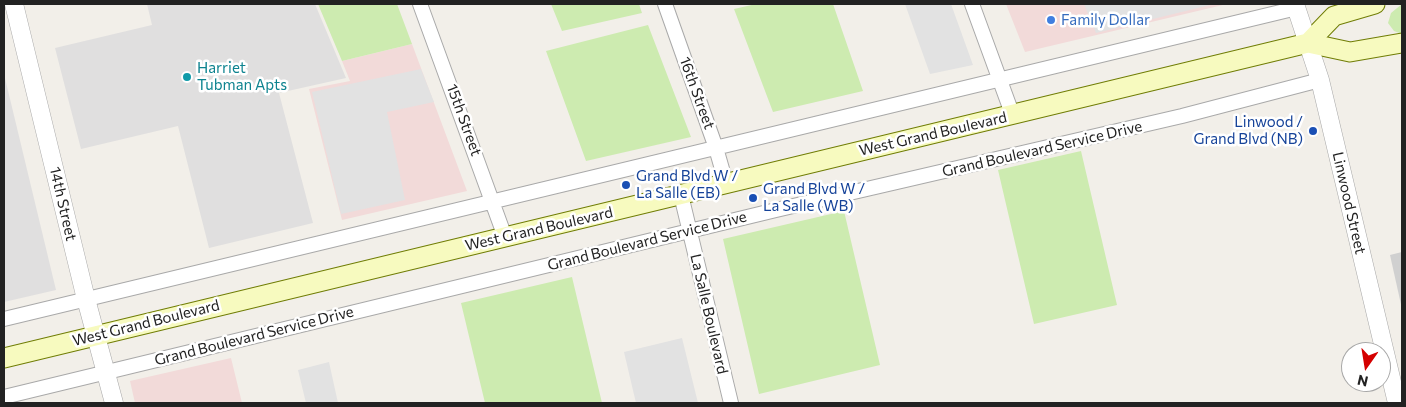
<!DOCTYPE html>
<style>
body{margin:0}
#map{position:relative;width:1406px;height:407px;overflow:hidden;background:#f2efe9;font-family:Commissioner,sans-serif}
canvas{display:block}
.frame{position:absolute;inset:0;border:5px solid #222;pointer-events:none}
.north{position:absolute;left:1341px;top:342px;width:50px;height:50px;box-sizing:border-box;background:#fff;border:1px solid #a7a7a7;border-radius:50%;rotate:193deg;font-size:14px;font-weight:700;line-height:20px;text-align:center;color:#222}
.north::after{content:'';display:block;margin:auto;width:18px;height:22px;background:#d40000;clip-path:polygon(50% 0,100% 100%,50% 72%,0 100%)}
</style>
<div id="map">
<canvas width="1406" height="407"></canvas>
<div class="frame"></div>
<div class="north">N</div>
</div>
<script>
const ctx = document.querySelector('canvas').getContext('2d');
ctx.lineJoin = 'round';
function fill(path, color) { ctx.fillStyle = color; ctx.fill(path, 'evenodd'); }
const shape = rows => new Path2D(rows.map(r => 'M' + r).join(''));
function trace(path, color, width, dash) { ctx.strokeStyle = color; ctx.lineWidth = width; ctx.lineCap = dash ? 'butt' : 'round'; ctx.setLineDash(dash || []); ctx.stroke(path); }
function label(font, color, halo, rows, align = 'center') {
  ctx.font = font + ' Commissioner,sans-serif'; ctx.lineWidth = 5; ctx.setLineDash([]); ctx.textBaseline = 'middle'; ctx.strokeStyle = halo; ctx.fillStyle = color; for (const [text, x, y, turn = 0] of rows) {
    ctx.save(); ctx.translate(x, y); ctx.rotate((+turn || 0) * Math.PI / 180); ctx.textAlign = isNaN(turn) ? turn : align; if (halo) ctx.strokeText(text, 0, 0); ctx.fillText(text, 0, 0); ctx.restore();
  }
}
fill(shape([
 [147,4,315,4,346,78,279,93,313,223,209,248,178,126,81,149,55,48,152,25],
 [4,74,56,290,4,302]
]), '#e0dfdf');
fill(shape([
 [1006,4,1227,4,1025,52],
 [412,44,467,191,342,220,309,89,350,81,342,61],
 [231,358,242,403,135,403,130,381]
]), '#f2dad9');
fill(shape([
 [1402,252,1402,309,1390,255]
]), '#d0d0d0');
fill(shape([
 [318,4,397,4,412,44,342,61],
 [551,4,639,4,642,13,562,31],
 [756,4,833,4,863,91,773,112,734,9],
 [1402,4,1402,34,1394,31,1388,23,1391,13],
 [648,25,691,137,586,161,546,51],
 [1081,151,1117,305,1034,324,998,170],
 [844,211,880,365,759,394,723,239],
 [572,277,602,403,485,403,461,303]
]), '#cdebb0');
fill(shape([
 [905,4,951,4,973,65,930,74],
 [1084,4,1214,4,1096,33],
 [421,69,434,102,387,112,405,200,341,214,312,92],
 [682,338,698,403,636,403,624,352],
 [329,362,338,403,306,403,298,370]
]), '#e2e2e2');
const minor = shape([
 [420,4,505,237],
 [665,4,716,148,726,183],
 [972,4,1013,116],
 [681,195,731,403],
 [4,319,1297,8],
 [4,397,776,210,1182,116,1320,80]
]);
const tertiary = shape([
 [14,4,86,299,114,403],
 [1295,4,1320,80,1397,403]
]);
const secondary = shape([
 [1308,43,1334,16,1375,4],
 [4,358,1308,43,1350,52,1402,43]
]);
trace(minor, '#a9a9a9', 16);
trace(tertiary, '#a9a9a9', 19);
trace(secondary, '#707d05', 21);
trace(minor, '#fff', 14);
trace(tertiary, '#fff', 18);
trace(secondary, '#f7fabf', 19);
for (const [x, y, r, color] of [
 [1051,20,5,"#3f7fe0"],
 [187,77,5,"#0f9aa8"],
 [1313,131,5,"#1a4fb4"],
 [626,185,5,"#1a4fb4"],
 [753,198,5,"#1a4fb4"]
]) { const dot = new Path2D(); dot.arc(x, y, r, 0, 2 * Math.PI); ctx.fillStyle = color; ctx.fill(dot); trace(dot, '#fff', 2); }
label('15px', '#366cbe', '#fff', [
 ["Family Dollar",1061,20]
], 'left');
label('15px', '#0d838f', '#fff', [
 ["Harriet",197,68],
 ["Tubman Apts",197,85]
], 'left');
label('15px', '#222', '#fff', [
 ["16th Street",697,93,70],
 ["15th Street",464,120,70],
 ["West Grand Boulevard",933,134,-13],
 ["Grand Boulevard Service Drive",1042,149,-13],
 ["Linwood Street",1349,203,77],
 ["14th Street",63,204,77],
 ["West Grand Boulevard",539,229,-13],
 ["Grand Boulevard Service Drive",647,241,-14],
 ["La Salle Boulevard",709,314,77],
 ["West Grand Boulevard",146,323,-14],
 ["Grand Boulevard Service Drive",254,336,-14]
]);
label('15px', '#164399', '#fff', [
 ["Linwood /",1303,122,"right"],
 ["Grand Blvd (NB)",1303,139,"right"],
 ["Grand Blvd W /",636,176],
 ["La Salle (EB)",636,193],
 ["Grand Blvd W /",763,189],
 ["La Salle (WB)",763,206]
], 'left');
</script>
